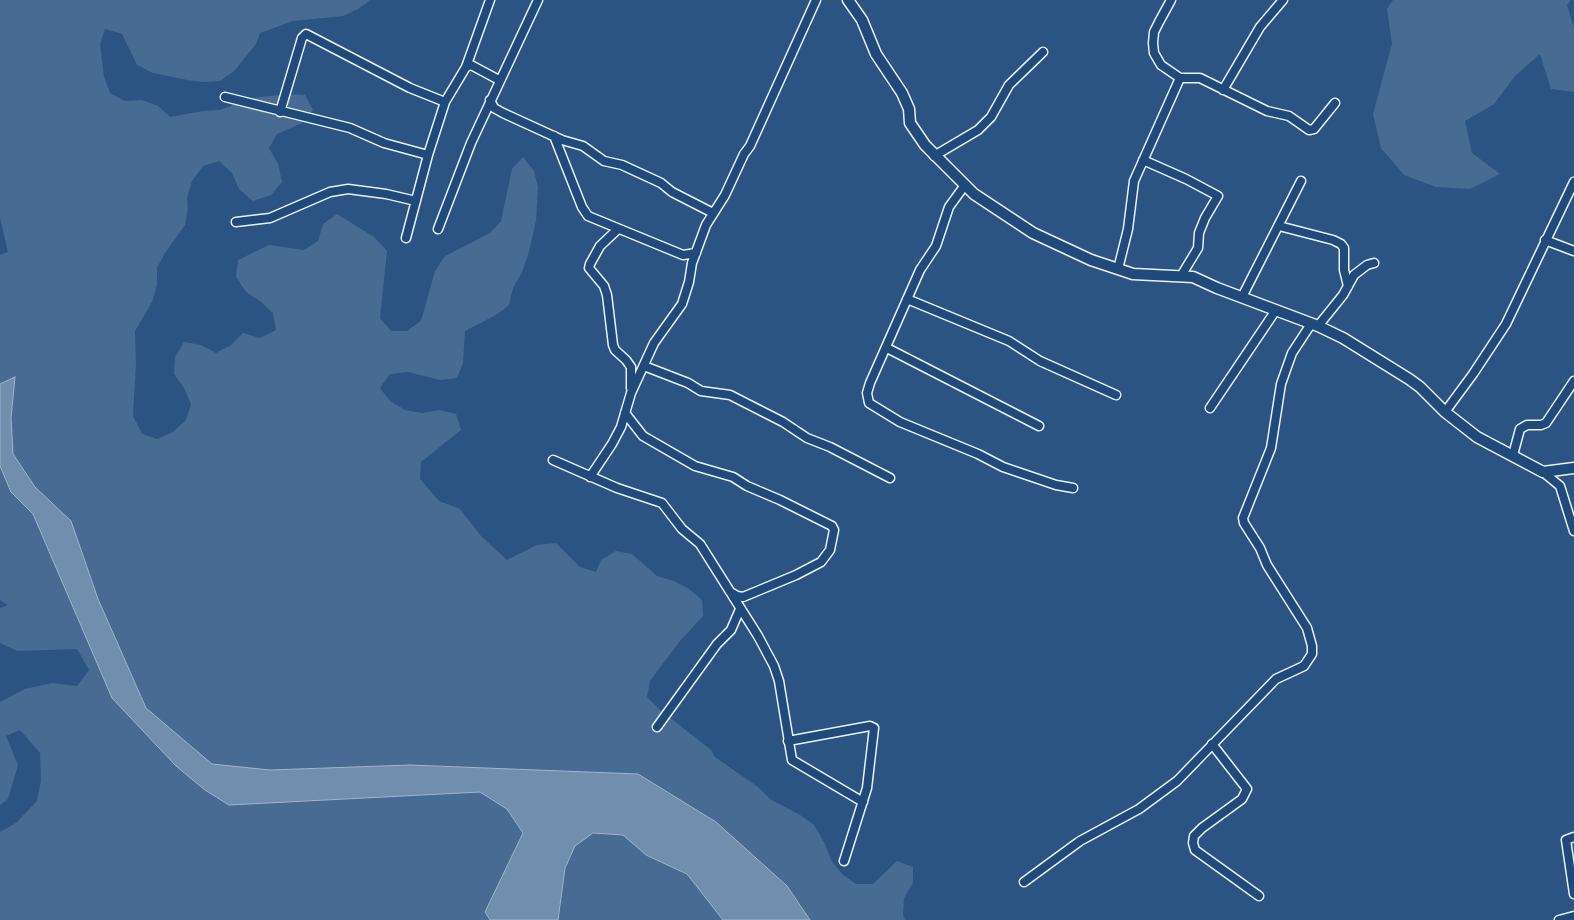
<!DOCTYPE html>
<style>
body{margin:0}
canvas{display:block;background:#2b5482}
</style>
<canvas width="1574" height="920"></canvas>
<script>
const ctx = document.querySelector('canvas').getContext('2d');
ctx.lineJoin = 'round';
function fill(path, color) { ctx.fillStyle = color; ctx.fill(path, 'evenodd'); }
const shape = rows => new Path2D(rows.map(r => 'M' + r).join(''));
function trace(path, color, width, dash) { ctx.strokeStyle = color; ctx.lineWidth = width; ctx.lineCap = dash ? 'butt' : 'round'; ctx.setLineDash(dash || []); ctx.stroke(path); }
fill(shape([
 [0,0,370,0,358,9,343,16,293,21,260,33,256,44,234,71,220,81,204,82,187,80,153,73,137,65,122,34,105,29,100,44,104,77,110,93,125,101,142,100,158,106,170,117,203,111,220,110,253,98,288,94,305,95,313,110,302,123,277,134,269,148,278,164,282,182,271,195,253,201,239,189,232,173,219,161,203,166,192,181,187,198,188,208,185,225,165,253,157,268,157,285,152,302,135,331,136,364,133,416,142,434,157,439,173,432,186,420,191,404,184,388,174,374,175,357,184,342,201,345,216,353,231,345,243,333,260,338,276,330,273,313,260,301,246,292,236,277,238,260,269,245,304,250,318,241,323,224,337,214,374,237,387,251,380,318,391,331,407,331,421,321,435,271,445,256,490,233,501,221,512,169,523,157,534,171,538,187,536,221,528,255,522,272,513,288,509,305,496,315,465,331,463,363,457,378,440,380,408,372,390,374,380,388,390,401,405,410,422,413,439,410,456,414,461,430,421,462,420,479,439,501,460,509,481,536,507,560,537,545,556,543,580,567,596,572,601,560,616,551,632,554,657,576,674,581,689,589,702,600,703,616,680,641,650,681,647,697,659,709,711,750,715,757,758,787,770,799,800,815,814,825,825,844,831,860,842,874,856,884,873,884,897,861,913,867,913,883,904,898,903,915,905,920,810,920,787,886,716,822,638,774,410,765,270,770,212,764,146,708,98,599,71,521,35,487,13,454,11,418,15,378,0,384,0,255,8,252,0,218],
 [1393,0,1571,0,1567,5,1574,28,1574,92,1551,89,1540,54,1515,76,1494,104,1465,121,1472,153,1500,174,1470,189,1436,187,1404,175,1381,148,1373,114,1392,44,1387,9],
 [0,466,11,492,33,514,112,698,229,805,480,791,507,809,523,833,485,912,490,920,0,920,0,832,16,823,37,801,41,781,40,753,20,730,6,736,18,765,8,799,0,805,0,702,25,689,52,683,77,686,89,670,77,649,17,651,0,643,0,608,8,605,0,600],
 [593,833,623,835,646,855,687,874,723,920,558,920,565,868,575,846]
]), '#476b93');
const water = shape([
 [15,377,11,418,13,454,35,487,71,521,98,599,146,708,212,764,270,770,410,765,638,774,716,822,787,886,810,920,723,920,687,874,646,855,623,835,593,833,575,846,565,868,558,920,490,920,485,912,523,833,507,809,480,792,229,805,205,790,176,766,112,698,33,514,11,492,0,466,0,384,15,377]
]);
fill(water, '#708ead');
trace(water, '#a0b6cb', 1);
const minor = shape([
 [1171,0,1159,22,1154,32,1153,43,1154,53,1161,65,1180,78,1200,78,1267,111,1289,116,1309,130,1314,129,1335,103],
 [466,67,471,65,499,80],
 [1223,90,1260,27,1283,0],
 [225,97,350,128,384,143,428,155],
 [490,100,494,108,503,113,562,140,583,146,604,161,622,165,661,183,672,192,713,213],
 [280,112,302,38,306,34,410,88,445,102],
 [554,136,582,207,588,216,683,255,696,253],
 [934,156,978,130,991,117,1009,85,1043,52],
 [1143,160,1186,179,1218,196,1205,218,1199,233,1198,248,1181,276],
 [965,185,949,207,936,246,920,270,870,383,867,393,869,403,900,422,978,454,1003,467,1056,485,1073,488],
 [236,222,270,218,330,192,348,189,386,194,416,201],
 [1279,226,1333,240,1341,244,1344,248,1344,270,1348,286],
 [438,229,471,143,538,0],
 [618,229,600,246,590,264,589,268,604,286,607,295,613,345,615,350,626,360,631,367,631,388],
 [406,238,428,155,445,102,466,67,490,0],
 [1545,240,1574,251],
 [1118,269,1128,229,1134,181,1180,78],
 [1242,297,1301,181],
 [907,299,1009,341,1040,361,1116,395],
 [1318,326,1343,295,1354,275,1367,265,1374,263],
 [887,348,1039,426],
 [644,366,688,383,701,391,730,395,783,422,807,438,830,447,890,478],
 [1210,408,1276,310],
 [1445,412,1473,374,1506,324,1574,182],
 [625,413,643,436,695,466,733,477,747,486,780,500,832,526,834,530,830,550,821,562,796,575,743,597,737,596,732,593],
 [1513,455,1520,429,1527,425,1541,425,1546,423,1574,381],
 [553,460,617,488,662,503,682,529,700,544,758,636,774,666,779,681,792,760,863,802],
 [1543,472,1560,486,1574,531],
 [590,477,612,444,621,427,631,393,654,343,682,304,689,282,692,263,706,225,725,195,744,154,750,146,816,0],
 [657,727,717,644,731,630,740,609],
 [788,741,870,726,874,728,867,788,844,861],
 [1212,744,1247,789,1242,799,1202,828,1194,836,1193,843,1195,850,1259,896],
 [1574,837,1566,840,1574,894],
 [1024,882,1080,841,1139,809,1177,781,1276,679,1304,666,1312,654,1312,646,1307,628,1267,565,1260,548,1244,523,1243,518,1271,448,1281,384,1292,353,1311,324],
 [1559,920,1574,916]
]);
const major = shape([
 [848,0,862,20,876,54,902,93,909,109,910,123,925,145,974,194,1033,233,1091,260,1133,274,1193,277,1217,288,1318,326,1343,338,1409,379,1420,387,1445,412,1477,437,1543,472,1574,468]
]);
trace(minor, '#e8f1f8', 11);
trace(major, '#e8f1f8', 13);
trace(minor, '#1f4a7a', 8);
trace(major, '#1f4a7a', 10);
</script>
